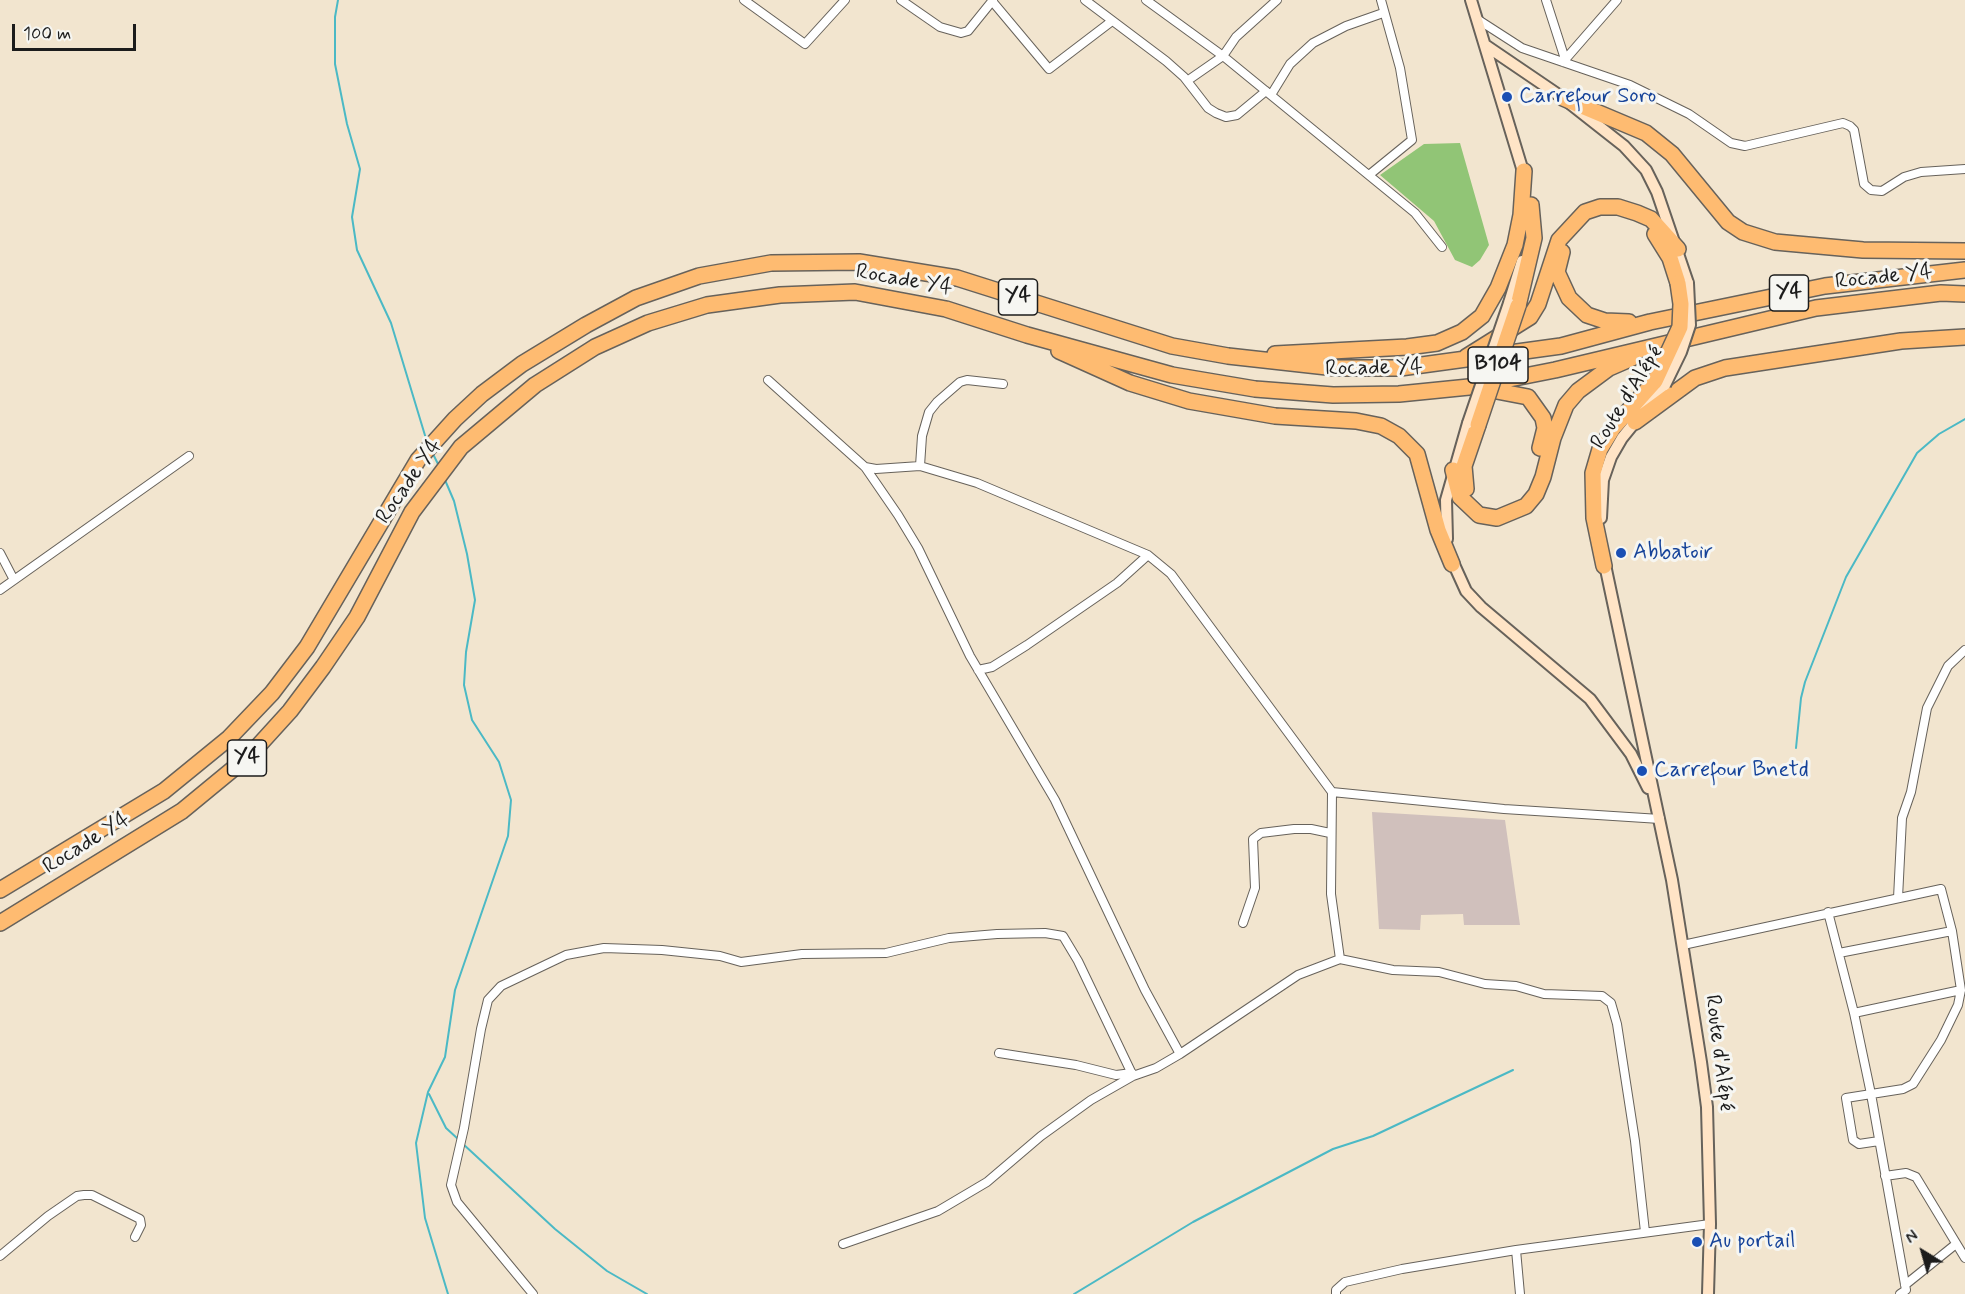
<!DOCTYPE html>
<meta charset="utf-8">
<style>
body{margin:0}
#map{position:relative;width:1965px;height:1294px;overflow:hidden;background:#f2e5cf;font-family:Mynerve,sans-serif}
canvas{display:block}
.north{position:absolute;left:1893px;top:1222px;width:60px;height:60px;-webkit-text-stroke:4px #f6f6f2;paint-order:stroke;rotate:323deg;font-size:16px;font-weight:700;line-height:24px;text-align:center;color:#1c1c1c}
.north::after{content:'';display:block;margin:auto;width:21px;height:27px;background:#1c1c1c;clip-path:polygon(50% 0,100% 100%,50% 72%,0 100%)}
.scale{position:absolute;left:12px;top:24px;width:124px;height:27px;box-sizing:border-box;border:3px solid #1c1c1c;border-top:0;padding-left:8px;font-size:18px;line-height:21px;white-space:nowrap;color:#1c1c1c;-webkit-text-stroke:4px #f6f6f2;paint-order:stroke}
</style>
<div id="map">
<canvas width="1965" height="1294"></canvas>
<div class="north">N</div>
<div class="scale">100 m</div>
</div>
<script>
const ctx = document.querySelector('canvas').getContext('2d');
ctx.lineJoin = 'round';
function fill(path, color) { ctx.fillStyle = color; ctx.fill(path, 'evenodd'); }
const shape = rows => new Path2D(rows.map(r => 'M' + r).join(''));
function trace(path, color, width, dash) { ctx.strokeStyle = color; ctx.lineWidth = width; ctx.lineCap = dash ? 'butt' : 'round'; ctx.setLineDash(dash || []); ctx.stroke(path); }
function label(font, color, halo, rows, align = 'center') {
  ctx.font = font + ' Mynerve,sans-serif'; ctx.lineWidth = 6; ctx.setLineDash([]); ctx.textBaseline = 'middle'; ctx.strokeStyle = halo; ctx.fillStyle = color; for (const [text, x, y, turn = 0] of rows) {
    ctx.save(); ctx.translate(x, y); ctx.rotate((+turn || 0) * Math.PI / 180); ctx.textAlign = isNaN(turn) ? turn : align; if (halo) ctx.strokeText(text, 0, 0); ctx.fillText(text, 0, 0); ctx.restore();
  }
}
fill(shape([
 [1372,812,1505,820,1520,925,1464,925,1463,914,1421,915,1420,930,1379,929]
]), '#d0c0bc');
fill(shape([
 [1460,143,1489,245,1480,260,1472,267,1455,260,1434,221,1380,175,1424,144]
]), '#91c576');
trace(shape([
 [338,0,335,17,335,64,347,124,360,169,352,217,357,250,391,323,427,442],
 [432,452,439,466],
 [445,480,454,501,467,554,475,600,466,652,464,685,472,720,499,762,511,800,508,836,455,990,445,1057,428,1092,416,1143,425,1218,448,1294],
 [1796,748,1801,698,1805,682,1846,577,1917,453,1939,434,1965,419],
 [429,1094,446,1128,458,1139],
 [462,1143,555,1229,607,1271,647,1294],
 [1074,1294,1193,1222,1333,1149,1373,1136,1513,1070]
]), '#4bb9c5', 2);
const street = shape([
 [744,0,805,44,845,0],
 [901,0,940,27,961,33,968,31,993,0],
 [1085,0,1166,61,1184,77,1208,108,1216,113,1226,117,1237,115,1266,91],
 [1146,0,1223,56,1415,213,1442,247],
 [1546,0,1565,59],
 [992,1,1049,69,1112,21],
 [1477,19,1522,48,1630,85,1689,114,1731,143,1745,146,1843,123,1850,126,1854,130,1864,184,1871,190,1882,191,1904,177,1921,172,1965,169],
 [1563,62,1617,0],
 [1187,81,1223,56,1236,37,1277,0],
 [1271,95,1290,64,1313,43,1346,26,1383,13],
 [1369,175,1412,140,1400,68,1381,0],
 [768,380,865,467,898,515,918,548,970,656,1055,800,1145,990,1180,1054],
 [920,466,922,436,929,412,937,402,960,382,967,380,1003,384],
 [865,467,876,469,920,466,977,483,1148,555,1171,574,1332,792,1504,809,1660,819],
 [0,553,14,580],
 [0,590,189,456],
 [978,670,992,667,1027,645,1117,583,1148,555],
 [1332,792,1331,894,1340,959],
 [1898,898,1902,818,1911,792,1927,708,1948,666,1965,650],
 [1828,912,1854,1013,1871,1094,1906,1290,1900,1294],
 [1243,923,1255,888,1253,839,1261,833,1294,829,1311,829,1330,833],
 [1683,945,1941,889,1952,931,1961,990,1958,1005,1941,1040,1913,1084,1903,1089,1846,1098,1853,1140,1859,1144,1879,1141],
 [1839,953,1952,931],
 [1854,1013,1961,990],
 [999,1053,1076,1065,1116,1075,1132,1073],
 [1885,1176,1906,1173,1916,1177,1965,1258],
 [843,1244,938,1211,987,1182,1041,1136,1091,1100,1133,1076],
 [1516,1250,1520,1294],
 [0,1256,48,1216,77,1196,84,1195,92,1195,140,1219,141,1225,135,1237],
 [1905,1285,1956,1244],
 [533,1294,457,1202,451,1185,464,1128,481,1029,488,1000,501,986,566,955,604,948,662,950,720,956,741,962,802,954,886,953,949,938,997,934,1045,933,1063,936,1078,961,1133,1076,1156,1068,1180,1054,1298,975,1340,959,1393,970,1439,972,1485,984,1516,986,1544,994,1602,996,1611,1003,1617,1024,1635,1141,1645,1232],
 [1336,1294,1336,1290,1345,1282,1402,1269,1516,1250,1710,1224]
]);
const secondary = shape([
 [1471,0,1525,178],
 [1485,45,1563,98,1624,146,1646,170,1657,192,1688,283],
 [1509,303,1522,261],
 [1601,518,1603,480,1611,457,1622,438,1665,385],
 [1447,539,1446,500,1468,423],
 [1451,558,1466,591,1481,607,1590,699,1631,754,1648,788],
 [1604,560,1672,880,1701,1062,1707,1107,1710,1224,1708,1294]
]);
const highway = shape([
 [1563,98,1646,133,1672,154,1728,222,1743,232,1775,242,1863,250,1965,251],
 [1655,234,1670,258,1678,283],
 [1562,252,1557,272,1569,298,1587,315,1605,321,1629,322],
 [1518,306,1534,238,1531,205],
 [1059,351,1130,383,1189,401,1275,416,1356,421,1381,426,1399,436,1417,454,1438,530,1452,564],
 [1275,354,1407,347,1437,343,1462,332,1482,316,1498,288,1515,245,1521,215,1524,171],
 [1466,357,1530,317,1538,304,1559,240,1585,212,1600,207,1618,207,1637,213,1651,219,1678,249],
 [1481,388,1528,397,1543,418,1545,428,1540,448],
 [1635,422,1695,378,1725,368,1901,341,1965,337],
 [1453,470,1460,497,1479,515,1497,518,1526,506,1536,494,1543,477,1553,438,1566,405,1578,391,1609,368,1632,358],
 [1466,489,1464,466,1478,425],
 [1604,566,1594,518,1593,473,1600,449,1613,428,1655,381],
 [0,890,164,791,229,738,272,693,307,647,418,460,455,419,482,394,522,364,586,325,636,298,699,276,771,263,859,262,957,278,1172,346,1228,356,1336,368,1400,368,1561,346,1650,322,1825,286,1965,270],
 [0,923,182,811,250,755,290,711,323,667,357,617,412,512,461,447,535,385,595,347,648,323,707,305,780,295,855,292,946,309,1027,335,1172,375,1255,389,1333,395,1399,394,1469,387,1555,370,1816,308,1941,293,1965,294]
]);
trace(street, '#67625b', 10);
trace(secondary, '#67625b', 14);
trace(highway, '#67625b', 18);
trace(street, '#fff', 8);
trace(secondary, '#ffe4c6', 10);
trace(highway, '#febb71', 15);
const secondaryBridge = shape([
 [1665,385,1681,352,1690,325,1688,283],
 [1468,423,1509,303]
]);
const highwayBridge = shape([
 [1655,381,1680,327,1681,304,1678,283],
 [1478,425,1518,306]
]);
trace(secondaryBridge, '#67625b', 14, []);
trace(highwayBridge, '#67625b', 18, []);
trace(secondaryBridge, '#ffe4c6', 10);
trace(highwayBridge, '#febb71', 15);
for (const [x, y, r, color] of [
 [1507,97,6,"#1a4fb4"],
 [1621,553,6,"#1a4fb4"],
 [1642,771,6,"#1a4fb4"],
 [1697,1242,6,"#1a4fb4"]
]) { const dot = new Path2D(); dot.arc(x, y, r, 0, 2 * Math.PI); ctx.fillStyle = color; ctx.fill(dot); trace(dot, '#f6f6f2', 2); }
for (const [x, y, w] of [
 [1789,293,39],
 [1018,297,39],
 [1498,365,60],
 [247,758,39]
]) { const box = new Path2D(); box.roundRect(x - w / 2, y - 18, w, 36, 4.5); ctx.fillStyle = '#f6f6f2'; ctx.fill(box); trace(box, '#1c1c1c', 1.5); }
label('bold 21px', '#1c1c1c', null, [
 ["Y4",1789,293],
 ["Y4",1018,297],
 ["B104",1498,365],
 ["Y4",247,758]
]);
label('22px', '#164399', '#f6f6f2', [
 ["Carrefour Soro",1519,97],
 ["Abbatoir",1633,553],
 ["Carrefour Bnetd",1654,771],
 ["Au portail",1709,1242]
], 'left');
label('22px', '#1c1c1c', '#f6f6f2', [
 ["Rocade Y4",1884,278,-6],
 ["Rocade Y4",904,281,10],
 ["Rocade Y4",1374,369,-1],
 ["Route d'Alépé",1628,398,-58],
 ["Rocade Y4",410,482,-55],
 ["Rocade Y4",87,844,-32],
 ["Route d'Alépé",1718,1053,83]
]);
</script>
